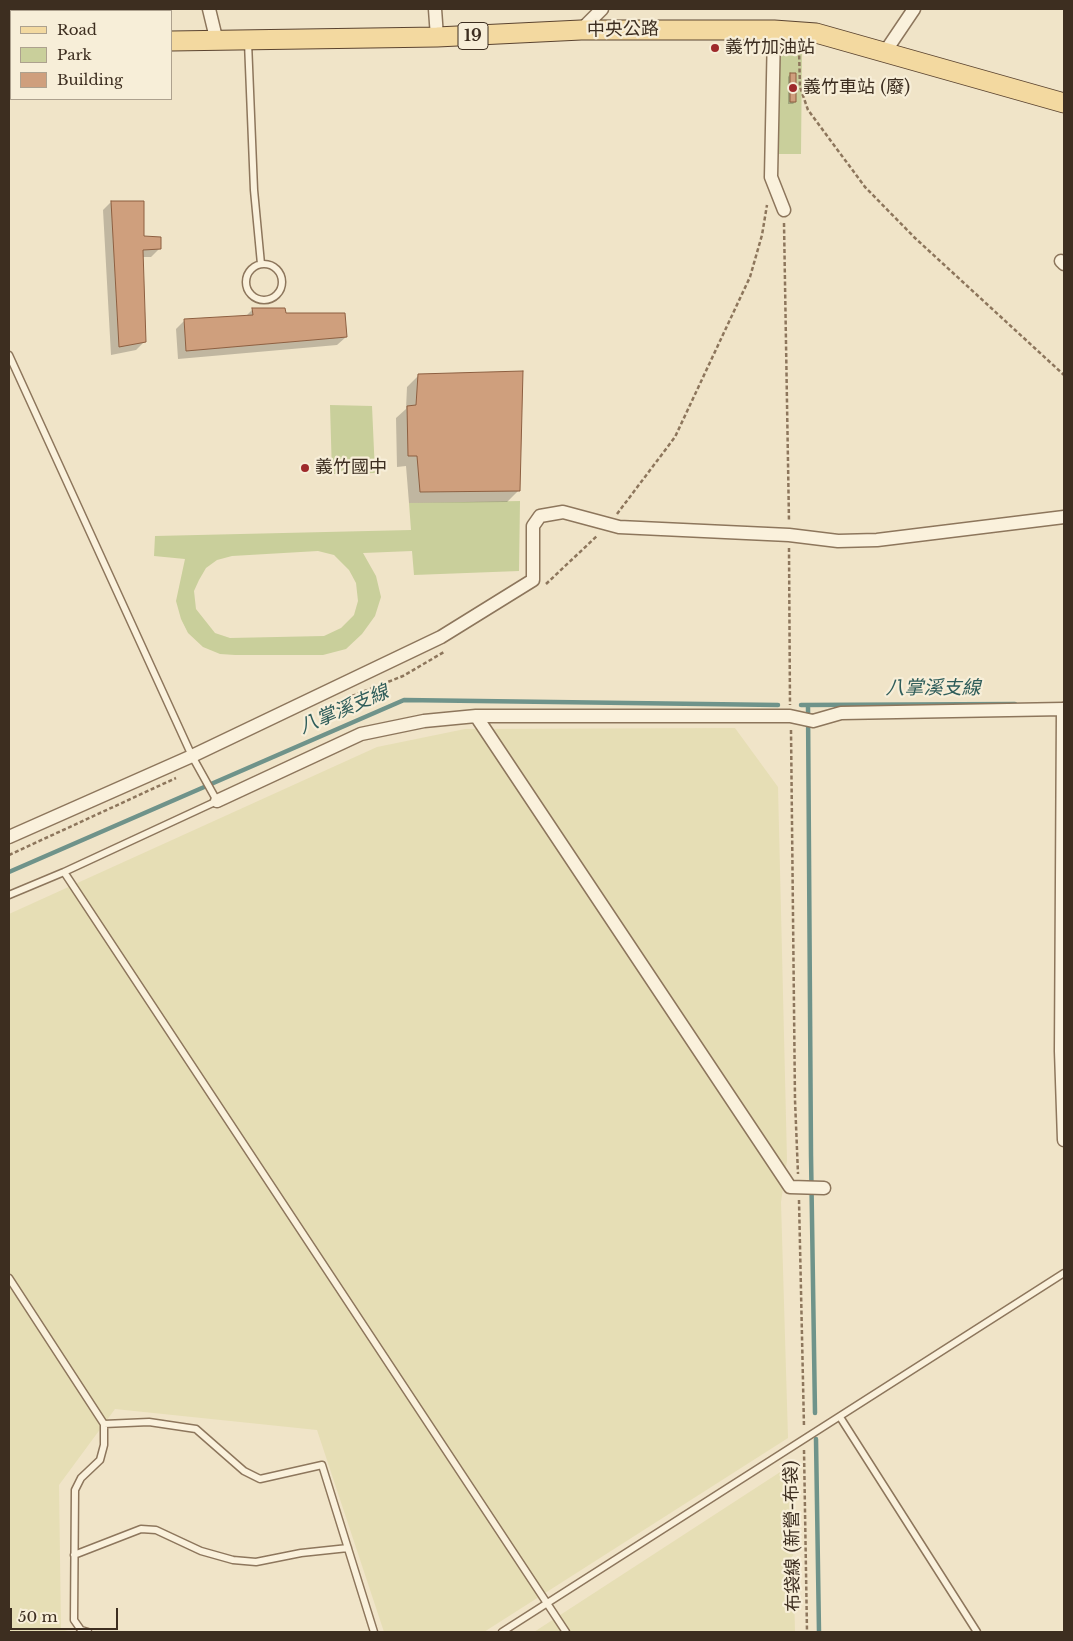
<!DOCTYPE html>
<meta charset="utf-8">
<style>
body{margin:0}
#map{position:relative;width:1073px;height:1641px;overflow:hidden;background:#f0e4c8;font-family:"Libre Baskerville",serif}
canvas{display:block}
.frame{position:absolute;inset:0;border:10px solid #3d2e20;pointer-events:none}
.legend{position:absolute;left:10px;top:10px;width:162px;height:90px;box-sizing:border-box;background:#f7eed8;border:1px solid #ada18e;margin:0;padding:6px 9px;list-style:none;font-size:15px;color:#3d2e20}
.legend li{display:flex;align-items:center;gap:10px;height:25px}
.legend b{width:25px;border:1px solid #ada18e}
.scale{position:absolute;left:10px;top:1608px;width:108px;height:22px;box-sizing:border-box;border:2px solid #3d2e20;border-top:0;padding-left:6px;font-size:15px;line-height:18px;white-space:nowrap;color:#3d2e20;-webkit-text-stroke:4px #f7eed8;paint-order:stroke}
</style>
<div id="map">
<canvas width="1073" height="1641"></canvas>
<div class="frame"></div>
<ul class="legend">
<li><b style="height:6px;background:#f3d9a0"></b>Road</li>
<li><b style="height:14px;background:#c9cf9b"></b>Park</li>
<li><b style="height:14px;background:#cf9f7d"></b>Building</li>
</ul>
<div class="scale">50 m</div>
</div>
<script>
const ctx = document.querySelector('canvas').getContext('2d');
ctx.lineJoin = 'round';
function fill(path, color) { ctx.fillStyle = color; ctx.fill(path, 'evenodd'); }
const shape = rows => new Path2D(rows.map(r => 'M' + r).join(''));
function trace(path, color, width, dash) { ctx.strokeStyle = color; ctx.lineWidth = width; ctx.lineCap = dash ? 'butt' : 'round'; ctx.setLineDash(dash || []); ctx.stroke(path); }
function label(font, color, halo, rows, align = 'center') {
  ctx.font = font + ' "Libre Baskerville","Noto Sans TC",serif'; ctx.lineWidth = 4.5; ctx.setLineDash([]); ctx.textBaseline = 'middle'; ctx.strokeStyle = halo; ctx.fillStyle = color; for (const [text, x, y, turn = 0] of rows) {
    ctx.save(); ctx.translate(x, y); ctx.rotate((+turn || 0) * Math.PI / 180); ctx.textAlign = isNaN(turn) ? turn : align; if (halo) ctx.strokeText(text, 0, 0); ctx.fillText(text, 0, 0); ctx.restore();
  }
}
fill(shape([
 [735,728,778,787,787,1160,781,1202,788,1438,484,1632,384,1632,317,1430,115,1409,59,1485,61,1629,72,1632,9,1632,9,914,377,747,465,729],
 [791,1465,795,1632,534,1632]
]), '#e6deb5');
fill(shape([
 [778,50,802,50,801,154,777,154],
 [330,405,372,406,375,473,332,474],
 [520,501,519,571,414,575,412,551,363,553,376,576,381,597,375,616,362,634,346,649,323,655,235,655,220,654,203,647,188,633,181,619,176,601,185,559,154,556,155,536,411,530,409,503],
 [318,551,334,555,349,570,356,583,358,601,354,615,341,628,324,636,230,638,215,633,196,609,194,591,199,580,206,568,217,560,232,556]
]), '#c9cf9b');
fill(shape([
 [790,74,795,102,793,104,788,104,788,77],
 [111,202,142,237,160,248,151,257,142,257,145,341,136,350,111,355,103,210],
 [253,309,284,315,346,337,337,345,178,359,176,329,184,321,245,317],
 [419,375,518,491,507,502,409,503,406,466,397,467,396,418,406,409,407,387]
]), '#0003');
trace(shape([
 [801,705,1015,704],
 [808,705,811,1155,815,1413],
 [9,872,404,700,778,705],
 [816,1439,819,1632]
]), '#6f938a', 4.5);
const building = shape([
 [790,73,796,73,796,102,790,102,790,73],
 [111,201,144,201,144,236,161,237,161,249,143,250,146,342,119,347,111,201],
 [252,308,285,308,286,313,345,313,347,337,186,351,184,319,253,315,252,308],
 [523,371,520,491,420,492,417,456,408,456,407,406,416,405,418,374,523,371]
]);
fill(building, '#cf9f7d');
trace(building, '#8d5f41', 1);
const lane = shape([
 [248,42,254,190,261,264],
 '246 282a18 18 0 1 1 36 0a18 18 0 1 1-36 0Z',
 [9,355,192,756,217,801,64,872,9,895],
 [64,872,566,1632],
 [9,1278,104,1424,149,1422,196,1429,244,1471,260,1479,322,1465,374,1632],
 [840,1417,977,1632],
 [74,1555,141,1529,156,1530,201,1551,233,1560,256,1562,301,1553,348,1548],
 [88,1632,81,1630,74,1620,75,1490,81,1478,100,1460,104,1445,104,1424],
 [502,1632,1064,1273]
]);
const street = shape([
 [51,9,52,11],
 [209,9,217,42],
 [435,9,437,37],
 [581,30,602,9],
 [774,30,771,177,784,210],
 [885,52,914,9],
 [1061,261,1064,264],
 [1063,709,1061,1051,1064,1140],
 [476,716,790,1187,824,1188],
 [217,801,361,734,424,721,476,716,790,716,813,721,841,713,1064,709],
 [9,837,192,756,441,637,533,580,533,526,540,516,563,512,619,527,789,535,838,541,877,540,1064,517]
]);
const primary = shape([
 [9,34,11,34],
 [171,41,437,37,581,30,774,30,816,33,1064,103],
 [9,51,11,51]
]);
trace(lane, '#8d765c', 9);
trace(street, '#8d765c', 15);
trace(primary, '#5b4430', 21);
trace(shape([
 [799,49,800,87,808,110,865,187,915,238,1064,375],
 [784,223,789,522],
 [617,514,675,437,750,277,762,235,767,205],
 [789,548,790,705],
 [546,584,598,535],
 [352,696,403,676,444,652],
 [791,730,795,1100,798,1174],
 [9,855,176,778],
 [799,1200,804,1427],
 [804,1450,807,1632]
]), '#8d765c', 2.5, [4, 2.5]);
trace(lane, '#faf1dc', 6);
trace(street, '#faf1dc', 12);
trace(primary, '#f3d9a0', 19);
for (const [x, y, r, color] of [
 [715,48,5,"#9e2a2b"],
 [793,88,5,"#9e2a2b"],
 [305,468,5,"#9e2a2b"]
]) { const dot = new Path2D(); dot.arc(x, y, r, 0, 2 * Math.PI); ctx.fillStyle = color; ctx.fill(dot); trace(dot, '#f7eed8', 2); }
for (const [x, y, w] of [
 [473,36,30]
]) { const box = new Path2D(); box.roundRect(x - w / 2, y - 13.5, w, 27, 4); ctx.fillStyle = '#f7eed8'; ctx.fill(box); trace(box, '#3d2e20', 1); }
label('bold 16px', '#3d2e20', null, [
 ["19",473,36]
]);
label('18px', '#3d2e20', '#f7eed8', [
 ["中央公路",623,30,-1],
 ["布袋線 (新營-布袋)",793,1536,-91]
]);
label('18px', '#3d2e20', '#f7eed8', [
 ["義竹加油站",725,48],
 ["義竹車站 (廢)",803,88],
 ["義竹國中",315,468]
], 'left');
label('italic 19px', '#2f5d5a', '#f7eed8', [
 ["八掌溪支線",933,689],
 ["八掌溪支線",344,710,-23]
]);
</script>
